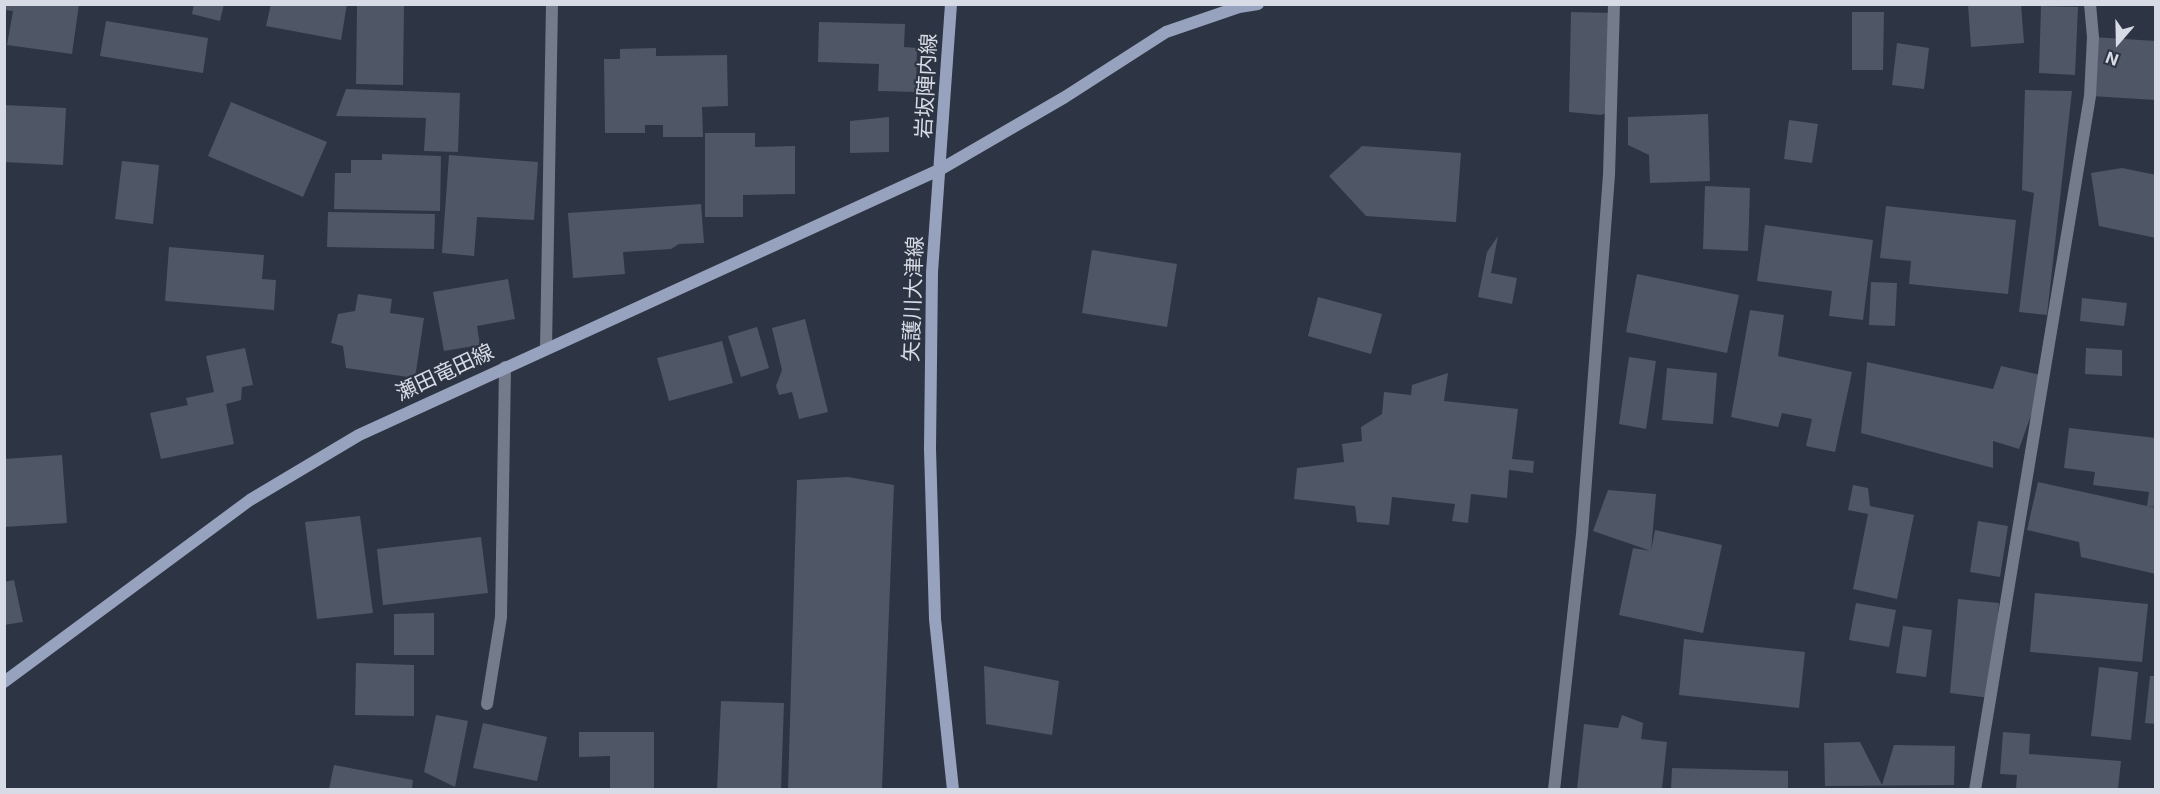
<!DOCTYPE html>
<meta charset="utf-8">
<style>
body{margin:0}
#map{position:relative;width:2160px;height:794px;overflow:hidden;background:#2d3443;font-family:Inter,sans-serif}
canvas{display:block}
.frame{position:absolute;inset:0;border:6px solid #d7dbe5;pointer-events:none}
.north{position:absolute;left:2088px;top:12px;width:60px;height:60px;-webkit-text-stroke:4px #2d3443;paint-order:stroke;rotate:200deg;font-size:16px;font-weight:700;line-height:24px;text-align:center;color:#d7dbe5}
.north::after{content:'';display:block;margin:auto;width:21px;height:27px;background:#d7dbe5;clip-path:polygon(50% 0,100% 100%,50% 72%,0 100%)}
</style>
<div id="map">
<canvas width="2160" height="794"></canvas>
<div class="frame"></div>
<div class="north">N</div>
</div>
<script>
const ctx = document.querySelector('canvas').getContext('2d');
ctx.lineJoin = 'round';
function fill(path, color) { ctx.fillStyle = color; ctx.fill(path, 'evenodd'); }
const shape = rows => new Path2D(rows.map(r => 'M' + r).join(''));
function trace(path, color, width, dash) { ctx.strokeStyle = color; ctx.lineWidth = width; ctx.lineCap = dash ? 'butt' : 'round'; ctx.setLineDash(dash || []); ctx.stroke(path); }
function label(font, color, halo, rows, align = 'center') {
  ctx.font = font + ' Inter,"Noto Sans JP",sans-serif'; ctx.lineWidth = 4.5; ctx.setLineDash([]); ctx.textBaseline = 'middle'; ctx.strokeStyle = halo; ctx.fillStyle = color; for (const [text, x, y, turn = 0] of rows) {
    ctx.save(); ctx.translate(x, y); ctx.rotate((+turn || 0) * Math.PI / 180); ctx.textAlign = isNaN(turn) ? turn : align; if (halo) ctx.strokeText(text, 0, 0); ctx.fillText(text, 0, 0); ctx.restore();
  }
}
fill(shape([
 [4,4,79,4,72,54,7,45,13,11,4,10],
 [194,4,224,4,220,21,192,14],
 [271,4,347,4,341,40,266,26],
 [1968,4,2021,4,2024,43,1971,47],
 [357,6,404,6,403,85,356,84],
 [2041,6,2078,7,2075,75,2039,73],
 [1571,12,1614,13,1611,111,1601,115,1569,112],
 [1852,12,1884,12,1883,70,1852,70],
 [106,21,208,38,203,73,100,56],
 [819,22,905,24,904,47,917,48,916,92,878,91,879,64,818,62],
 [2093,37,2156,41,2156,100,2090,96],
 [1897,43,1929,48,1924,89,1892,85],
 [656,48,656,56,727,55,728,106,702,107,703,137,663,137,663,125,645,125,645,133,605,133,604,59,620,59,620,49],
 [346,89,460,93,458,152,424,151,426,118,336,116],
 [2025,90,2072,91,2047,315,2019,312,2034,193,2022,190],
 [231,102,327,142,303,197,208,156],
 [4,105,66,108,63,165,4,162],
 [1708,114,1710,181,1650,183,1649,155,1628,145,1628,117],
 [889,117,889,152,850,153,850,121],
 [1789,120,1818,124,1812,163,1784,159],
 [705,133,755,133,755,147,795,146,795,194,743,195,743,217,705,217],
 [1362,146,1461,153,1456,222,1366,216,1329,176],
 [382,154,441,156,440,211,334,209,335,173,351,173,351,160,382,160],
 [449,155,538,162,534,220,477,217,474,256,442,253],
 [122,161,159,165,153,224,115,219],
 [2122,168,2156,175,2156,238,2099,226,2091,173],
 [1705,186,1750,188,1748,251,1703,249],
 [701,204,704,243,679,244,671,249,623,252,625,274,573,278,568,213],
 [1886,206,2016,220,2008,294,1909,284,1911,261,1880,258],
 [328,212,435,214,434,249,327,247],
 [1765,225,1873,240,1863,320,1829,316,1832,291,1757,281],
 [1498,236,1491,273,1517,278,1512,304,1478,297,1487,252],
 [169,247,264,255,262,279,276,280,274,310,165,301],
 [1092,250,1177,264,1167,327,1082,313],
 [1637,274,1739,295,1727,353,1626,332],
 [508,279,515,319,477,326,480,345,444,351,433,292],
 [1871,282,1897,283,1895,326,1869,325],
 [358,294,392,299,390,313,424,318,415,378,346,368,343,346,331,343,338,314,355,311],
 [1318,297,1382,314,1371,354,1308,336],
 [2082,298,2127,303,2124,326,2080,321],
 [1750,310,1784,315,1778,356,1852,372,1835,452,1806,446,1812,419,1782,413,1778,427,1731,417],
 [805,319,828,412,799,419,792,392,779,395,776,386,782,370,772,328],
 [757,327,769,368,741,377,728,336],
 [722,341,733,383,669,401,657,358],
 [245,348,253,385,242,387,241,400,226,404,234,444,161,459,150,413,188,405,186,398,214,392,206,356],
 [2086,348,2122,350,2122,376,2085,374],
 [1629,357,1656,361,1646,429,1619,424],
 [1867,362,1993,389,2001,366,2045,376,2019,449,1993,441,1993,468,1861,433],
 [1667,368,1717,373,1713,424,1662,420],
 [1448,373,1444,401,1518,409,1512,459,1534,461,1533,473,1509,470,1507,498,1471,494,1468,523,1452,521,1455,504,1392,497,1389,525,1357,522,1355,506,1294,499,1297,468,1344,462,1342,444,1362,441,1361,427,1382,414,1384,392,1411,395,1412,385],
 [2069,428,2156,438,2156,507,2147,506,2156,508,2156,574,2081,557,2079,542,2027,530,2038,482,2147,506,2149,492,2093,485,2095,472,2064,468],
 [62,455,67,523,4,527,4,459],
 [848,477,894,485,882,789,788,789,797,480],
 [1853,485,1868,488,1870,506,1914,515,1897,599,1853,589,1868,514,1848,510],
 [1608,490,1656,494,1651,551,1655,530,1722,545,1703,633,1619,615,1633,548,1651,551,1593,531],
 [360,516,373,613,317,619,305,522],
 [1978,521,2008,526,2000,577,1970,572],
 [481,537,488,593,383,605,377,549],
 [14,580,23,622,4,625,4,582],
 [2035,593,2148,604,2142,662,2030,652],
 [1958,599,1999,603,1990,698,1950,693],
 [1856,603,1896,610,1889,647,1849,640],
 [434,613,434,655,394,655,394,614],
 [1903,626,1932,630,1926,677,1896,673],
 [1684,639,1805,652,1799,708,1679,695],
 [356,663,414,665,414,716,355,715],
 [984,666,1059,681,1052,735,986,724],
 [2099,667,2138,672,2131,740,2091,736],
 [2150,676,2156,676,2156,724,2145,723],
 [721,701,784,703,781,789,717,789],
 [436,715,468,721,455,787,424,772],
 [1622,715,1643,723,1641,739,1667,742,1662,789,1577,789,1584,724,1618,728],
 [483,723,547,737,537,781,473,768],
 [579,732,654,732,654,789,610,789,610,756,579,757],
 [2003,732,2030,734,2029,754,2121,761,2118,789,2016,789,2017,775,2000,774],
 [1860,742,1882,785,1894,745,1955,746,1954,785,1825,786,1824,743],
 [334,765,413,780,412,789,329,789],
 [1672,768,1788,771,1788,789,1671,789]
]), '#4f5666');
trace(shape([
 [546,348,552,4]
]), '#747c8c', 12);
trace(shape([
 [487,704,501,617,505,367],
 [1554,790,1582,534,1609,175,1614,4],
 [1975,790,2090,96,2093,37,2090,4]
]), '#747c8c', 12);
trace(shape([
 [951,4,932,272,930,449,935,619,953,790],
 [4,682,250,500,359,435,941,169,1065,97,1166,32,1239,7,1258,4]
]), '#97a3be', 12);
label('21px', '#d7dbe5', '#2d3443', [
 ["岩坂陣内線",927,86,-87],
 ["矢護川大津線",914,299,-88],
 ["瀬田竜田線",445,373,-25]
]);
</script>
